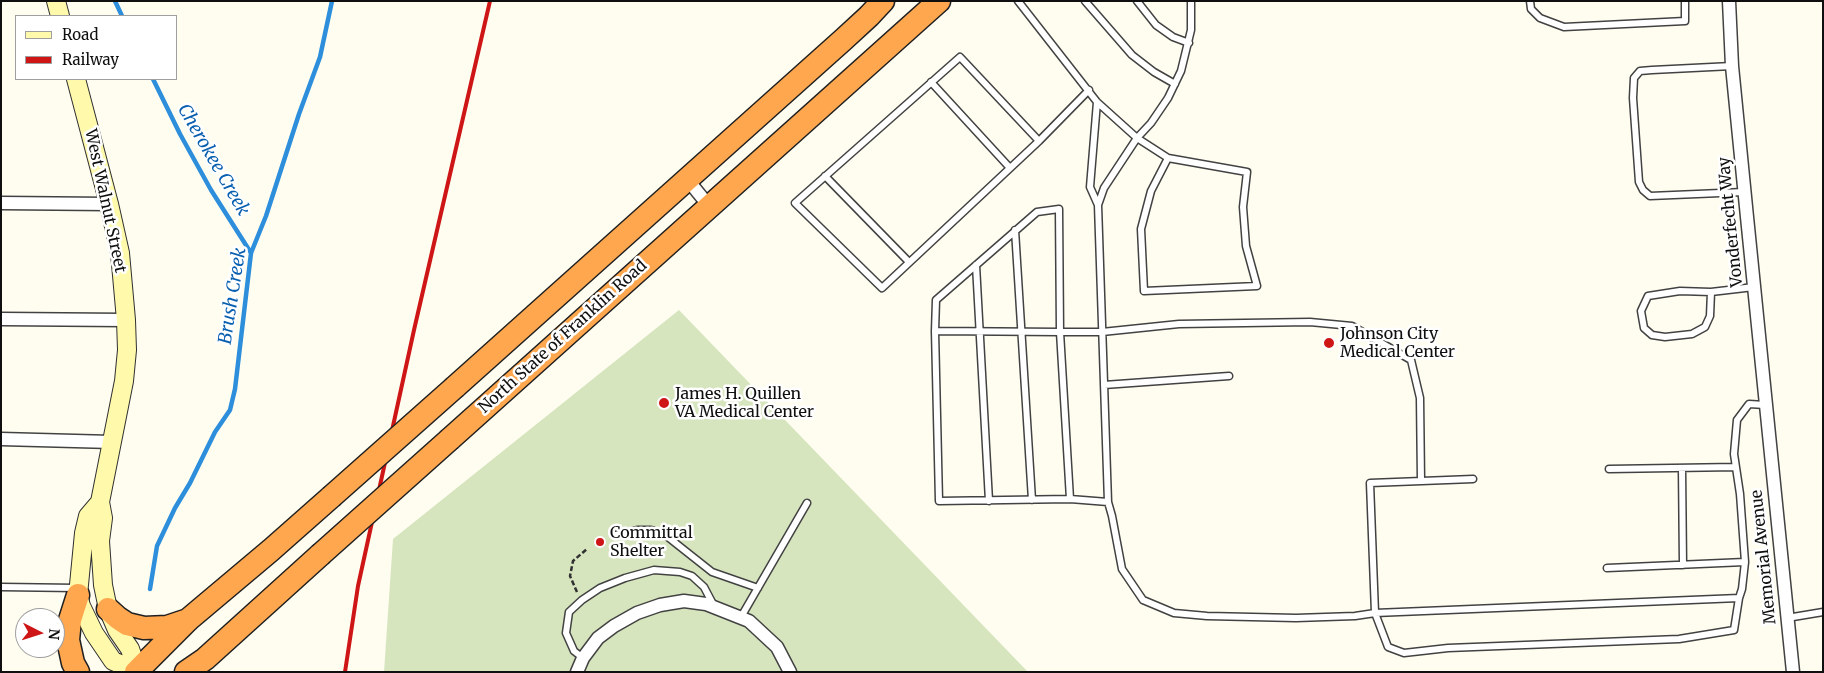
<!DOCTYPE html>
<style>
body{margin:0}
#map{position:relative;width:1824px;height:673px;overflow:hidden;background:#fffdf0;font-family:Merriweather,serif}
canvas{display:block}
.frame{position:absolute;inset:0;border:2px solid #0f0f0f;pointer-events:none}
.legend{position:absolute;left:15px;top:15px;width:162px;height:65px;box-sizing:border-box;background:#fff;border:1px solid #9f9f9f;margin:0;padding:6px 9px;list-style:none;font-size:15px;color:#0f0f0f}
.legend li{display:flex;align-items:center;gap:10px;height:25px}
.legend b{width:25px;border:1px solid #9f9f9f}
.north{position:absolute;left:15px;top:608px;width:50px;height:50px;box-sizing:border-box;background:#fff;border:1px solid #9f9f9f;border-radius:50%;rotate:95deg;font-size:14px;font-weight:700;line-height:20px;text-align:center;color:#0f0f0f}
.north::after{content:'';display:block;margin:auto;width:18px;height:22px;background:#cf1616;clip-path:polygon(50% 0,100% 100%,50% 72%,0 100%)}
</style>
<div id="map">
<canvas width="1824" height="673"></canvas>
<div class="frame"></div>
<ul class="legend">
<li><b style="height:6px;background:#fffaab"></b>Road</li>
<li><b style="height:6px;background:#cf1616"></b>Railway</li>
</ul>
<div class="north">N</div>
</div>
<script>
const ctx = document.querySelector('canvas').getContext('2d');
ctx.lineJoin = 'round';
function fill(path, color) { ctx.fillStyle = color; ctx.fill(path, 'evenodd'); }
const shape = rows => new Path2D(rows.map(r => 'M' + r).join(''));
function trace(path, color, width, dash) { ctx.strokeStyle = color; ctx.lineWidth = width; ctx.lineCap = dash ? 'butt' : 'round'; ctx.setLineDash(dash || []); ctx.stroke(path); }
function label(font, color, halo, rows, align = 'center') {
  ctx.font = font + ' Merriweather,serif'; ctx.lineWidth = 5; ctx.setLineDash([]); ctx.textBaseline = 'middle'; ctx.strokeStyle = halo; ctx.fillStyle = color; for (const [text, x, y, turn = 0] of rows) {
    ctx.save(); ctx.translate(x, y); ctx.rotate((+turn || 0) * Math.PI / 180); ctx.textAlign = isNaN(turn) ? turn : align; if (halo) ctx.strokeText(text, 0, 0); ctx.fillText(text, 0, 0); ctx.restore();
  }
}
fill(shape([
 [679,310,1028,672,384,672,393,539]
]), '#d6e5be');
trace(shape([
 [115,1,122,16],
 [153,79,180,134,211,190,251,253],
 [150,589,157,546,175,508,190,483,215,432,230,410,235,389,251,253,266,216,299,114,320,57,332,1]
]), '#2d8edc', 4.5);
const lane = shape([
 [1018,1,1097,102,1137,138,1104,188,1098,205,1108,502],
 [1085,1,1132,55,1154,72,1175,84],
 [1137,1,1156,25,1173,37,1189,43],
 [1530,1,1531,9,1540,18,1564,27,1685,21,1685,1],
 [1732,66,1652,70,1640,71,1634,78,1633,98,1639,182,1643,190,1650,196,1744,192],
 [931,82,1010,168],
 [1097,102,1090,187,1098,205],
 [1039,141,960,57,795,203,882,288,1039,141,1089,90],
 [1168,158,1151,191,1141,229,1144,291,1257,286,1246,246,1243,207,1247,172,1168,158,1137,138,1151,123,1168,98,1181,71,1191,30,1191,1],
 [825,176,909,262],
 [1015,230,1032,500],
 [976,265,989,501],
 [1711,292,1710,316,1705,327,1692,334,1665,337,1652,335,1644,328,1641,311,1648,296,1680,291,1711,292,1754,287],
 [935,331,1060,332,1059,209,1037,212,936,300,935,331,939,501,1070,499,1060,332,1102,332,1179,324,1310,322,1352,326,1411,360,1420,398,1421,481],
 [1104,385,1229,376],
 [1682,468,1683,565],
 [1609,469,1736,467],
 [1473,479,1370,483,1375,613,1388,647,1404,653,1448,648,1679,639,1734,630,1739,598],
 [1070,499,1108,502,1112,516,1122,569,1143,600,1174,613,1207,616,1296,618,1355,616,1375,613,1739,598,1742,589,1745,562,1740,494,1734,454,1737,420,1749,404,1765,405],
 [616,535,638,530,651,530,664,534,712,572,758,588],
 [1607,568,1745,562],
 [1,587,77,588],
 [741,617,807,503],
 [1787,618,1823,612],
 [583,658,574,651,566,633,569,612,582,600,600,588,625,578,654,570,680,572,692,576,704,587,714,606]
]);
const street = shape([
 [1729,1,1732,66,1747,217,1793,672],
 [687,179,709,206],
 [1,203,109,204],
 [1,319,126,320],
 [1,439,112,442],
 [577,672,583,658,598,638,614,626,637,613,660,605,684,601,706,604,749,621,777,647,790,672]
]);
const secondary = shape([
 [56,1,60,16],
 [76,79,109,204,120,253,126,320,127,350,124,381,100,502,103,518,100,541,103,585,108,609,117,630,130,649,138,672],
 [100,502,88,516,84,533,78,595,81,606,94,633,113,661,137,671]
]);
const highway = shape([
 [455,387,844,39,869,16,883,1],
 [450,439,939,1],
 [78,595,70,620,68,640,73,663,78,672],
 [108,609,118,618,127,624,144,628,167,627,188,620],
 [136,672,189,619,271,550,331,497],
 [186,672,205,659,320,555]
]);
trace(lane, '#424242', 9);
trace(street, '#424242', 15);
trace(secondary, '#313131', 20);
trace(highway, '#202020', 25);
trace(shape([
 [577,592,570,576,573,561,587,549]
]), '#313131', 2.5, [5, 2.5]);
trace(lane, '#fff', 6);
trace(street, '#fff', 12);
trace(secondary, '#fffaab', 18);
trace(highway, '#ffa74e', 22);
trace(shape([
 [345,672,358,586,414,330,490,1]
]), '#cf1616', 4);
const highwayBridge = shape([
 [331,497,455,387],
 [320,555,450,439]
]);
trace(highwayBridge, '#202020', 25, []);
trace(highwayBridge, '#ffa74e', 22);
for (const [x, y, r, color] of [
 [1329,343,6,"#cf1616"],
 [664,403,6,"#cf1616"],
 [600,542,5,"#cf1616"]
]) { const dot = new Path2D(); dot.arc(x, y, r, 0, 2 * Math.PI); ctx.fillStyle = color; ctx.fill(dot); trace(dot, '#fff', 2); }
label('16px', '#0f0f0f', '#fff', [
 ["West Walnut Street",105,201,78],
 ["Vonderfecht Way",1731,222,-96],
 ["North State of Franklin Road",563,337,-42],
 ["Memorial Avenue",1764,557,-96]
]);
label('16px', '#0f0f0f', '#fff', [
 ["Johnson City",1340,334],
 ["Medical Center",1340,352],
 ["James H. Quillen",675,394],
 ["VA Medical Center",675,412],
 ["Committal",610,533],
 ["Shelter",610,551]
], 'left');
label('italic 18px', '#095faf', '#fff', [
 ["Cherokee Creek",213,160,60],
 ["Brush Creek",233,296,-81]
]);
</script>
